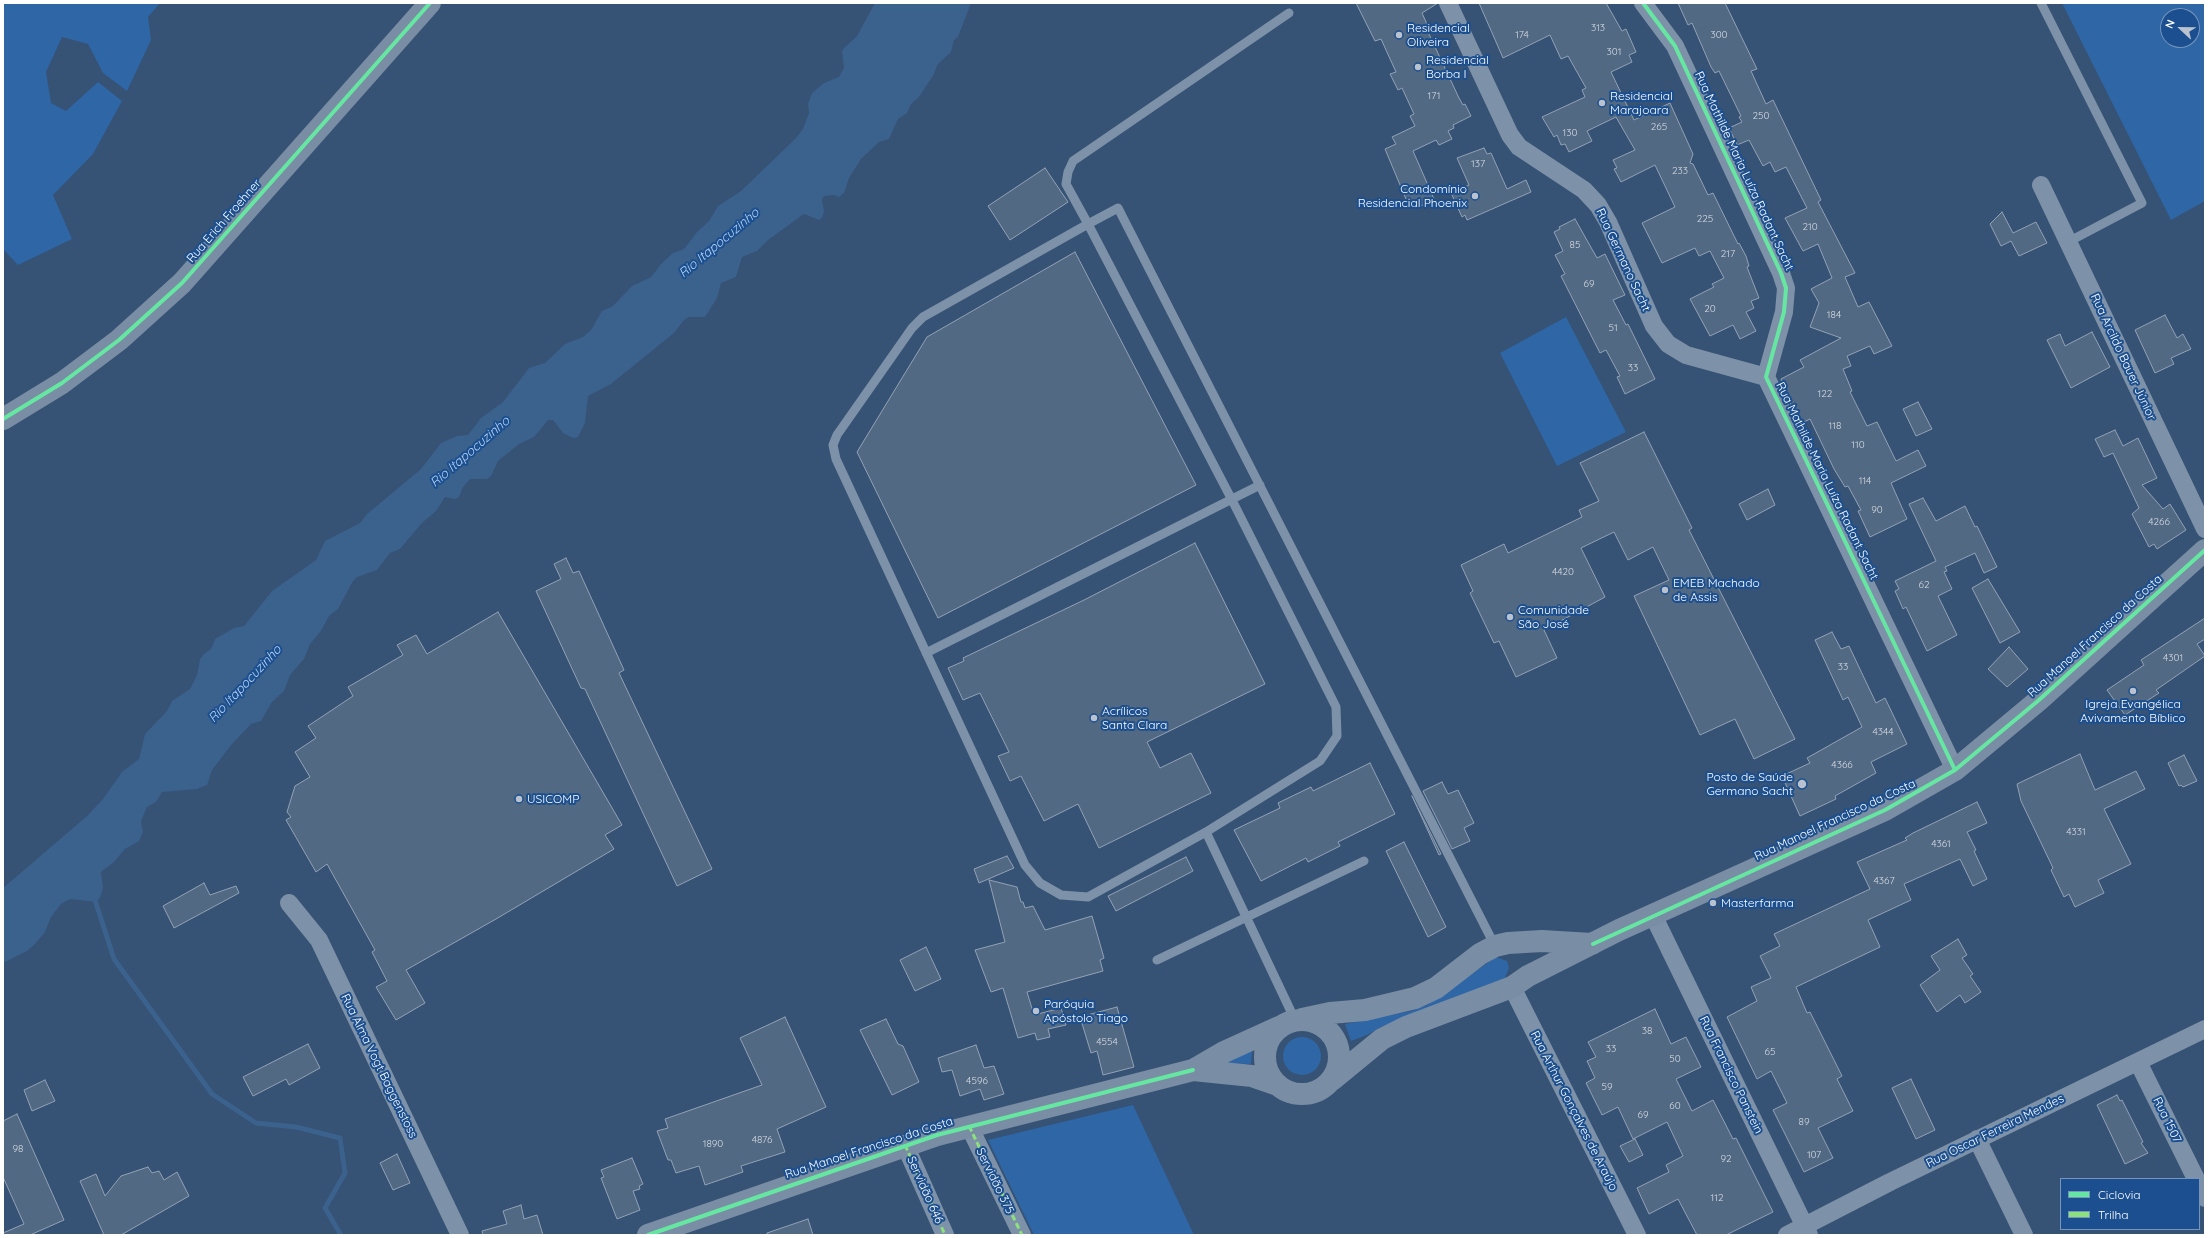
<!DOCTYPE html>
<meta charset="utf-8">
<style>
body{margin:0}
#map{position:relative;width:2208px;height:1238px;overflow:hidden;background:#365274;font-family:Quicksand,sans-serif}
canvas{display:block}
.frame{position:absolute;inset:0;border:4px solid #fff;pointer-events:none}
.legend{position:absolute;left:2060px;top:1178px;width:140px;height:52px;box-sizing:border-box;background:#1b4f8f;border:1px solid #7695bc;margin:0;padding:5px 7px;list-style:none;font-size:12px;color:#fff}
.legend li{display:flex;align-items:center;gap:8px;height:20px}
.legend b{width:20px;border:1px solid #7695bc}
.north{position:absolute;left:2160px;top:8px;width:40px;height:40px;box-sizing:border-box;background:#1b4f8f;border:1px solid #7695bc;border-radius:50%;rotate:292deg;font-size:11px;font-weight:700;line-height:16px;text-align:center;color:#fff}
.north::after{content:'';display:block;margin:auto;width:14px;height:18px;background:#b9c2ce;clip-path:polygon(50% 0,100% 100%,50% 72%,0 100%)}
</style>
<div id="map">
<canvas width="2208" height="1238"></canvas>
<div class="frame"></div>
<ul class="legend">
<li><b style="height:5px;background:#66e7a1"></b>Ciclovia</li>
<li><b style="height:5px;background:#8de07e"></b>Trilha</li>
</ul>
<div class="north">N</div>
</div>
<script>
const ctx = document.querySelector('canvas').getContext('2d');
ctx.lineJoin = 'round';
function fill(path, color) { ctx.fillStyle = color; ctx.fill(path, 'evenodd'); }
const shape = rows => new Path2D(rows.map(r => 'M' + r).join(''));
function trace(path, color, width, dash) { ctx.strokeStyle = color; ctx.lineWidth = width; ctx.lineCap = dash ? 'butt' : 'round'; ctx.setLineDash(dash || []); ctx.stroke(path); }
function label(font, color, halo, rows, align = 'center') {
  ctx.font = font + ' Quicksand,sans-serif'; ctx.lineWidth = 4; ctx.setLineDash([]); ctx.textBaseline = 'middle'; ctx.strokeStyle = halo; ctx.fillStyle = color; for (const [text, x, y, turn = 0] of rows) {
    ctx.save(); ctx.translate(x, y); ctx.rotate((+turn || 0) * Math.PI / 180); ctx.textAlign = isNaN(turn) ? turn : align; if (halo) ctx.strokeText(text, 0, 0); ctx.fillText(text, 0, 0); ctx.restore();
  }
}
fill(shape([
 [3,3,160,3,148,17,151,40,127,91,103,73,88,44,62,37,46,72,51,103,66,111,98,82,122,101,93,154,53,195,72,239,18,265,3,249],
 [2062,3,2205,3,2205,201,2171,220],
 [2168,16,2192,16,2192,40,2168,40],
 [1566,317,1626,432,1557,466,1500,353],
 [1496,957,1507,961,1509,968,1505,978,1500,981,1475,993,1381,1027,1367,1035,1351,1041,1345,1024,1411,1011,1427,1005],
 '1283 1056a19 19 0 1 1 38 0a19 19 0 1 1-38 0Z',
 [1252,1051,1251,1064,1216,1063],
 [1133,1105,1194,1235,1034,1235,988,1140]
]), '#2f66a5');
fill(shape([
 [875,3,971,3,958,37,954,40,951,52,938,64,934,74,919,97,911,104,907,113,898,119,889,139,879,142,861,159,849,178,844,193,839,197,834,195,824,196,822,200,824,211,823,216,819,220,804,214,768,240,757,251,742,257,736,277,721,283,717,298,705,317,689,317,684,320,674,333,611,384,588,396,585,423,578,437,573,438,563,433,553,420,548,420,534,437,519,444,498,461,491,476,487,479,470,479,463,487,459,497,455,499,445,497,436,511,422,523,400,549,390,553,377,570,357,577,353,581,338,609,329,616,321,631,310,644,304,659,290,675,284,691,272,702,261,721,251,724,232,744,212,770,207,785,197,789,162,792,156,802,147,807,141,821,143,832,139,841,125,849,114,862,101,872,103,888,100,898,96,902,70,899,61,904,51,917,45,932,35,944,27,951,3,963,3,888,87,816,103,799,122,772,139,759,145,734,167,711,172,701,190,689,197,675,200,659,203,655,211,649,215,639,234,628,244,626,272,591,316,560,325,541,360,523,367,514,421,469,441,443,457,436,468,435,481,418,503,402,529,368,545,363,565,344,583,337,591,330,602,311,613,306,632,286,651,277,661,264,673,253,684,249,697,232,709,221,718,206,741,191,796,138,803,129,809,113,808,104,812,93,824,83,839,77,844,68,842,51,845,47,857,36]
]), '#3b618d');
trace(shape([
 [94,897,114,959,212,1094,256,1123,296,1127,340,1138,345,1173,325,1208,341,1235]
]), '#3b618d', 5);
const building = shape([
 [1356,3,1438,3,1422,13,1430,31,1428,32,1459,98,1463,105,1465,104,1471,116,1453,125,1454,128,1448,131,1452,139,1439,145,1436,140,1413,151,1434,199,1417,208,1413,200,1408,204,1385,149,1396,144,1392,137,1415,126,1410,116,1414,114,1402,88,1398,90,1390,74,1396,72,1381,39,1375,41,1356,3],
 [1479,3,1606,3,1622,31,1626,29,1636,52,1629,55,1632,62,1611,72,1634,120,1670,103,1693,154,1690,163,1693,164,1708,195,1713,193,1738,244,1739,243,1746,256,1749,266,1747,267,1759,298,1751,301,1754,308,1746,312,1756,331,1740,339,1733,325,1710,336,1690,299,1714,287,1712,284,1724,278,1710,251,1699,256,1695,248,1662,263,1642,223,1675,207,1655,165,1621,182,1614,169,1617,168,1613,160,1635,150,1616,117,1587,131,1592,141,1569,152,1565,144,1561,145,1557,135,1554,137,1542,117,1585,97,1582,90,1586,88,1568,56,1561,59,1550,35,1503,58,1479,3],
 [1678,3,1725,3,1757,69,1751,71,1766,104,1773,100,1821,200,1818,202,1855,273,1845,277,1858,307,1869,302,1892,346,1874,354,1870,346,1847,356,1851,366,1843,369,1852,391,1850,392,1867,426,1877,422,1896,461,1918,450,1926,466,1891,483,1907,519,1870,537,1858,511,1861,510,1848,486,1845,487,1834,469,1810,419,1800,424,1782,385,1781,379,1804,367,1800,360,1841,338,1810,327,1819,303,1811,289,1832,278,1818,244,1803,251,1785,218,1807,208,1786,167,1775,172,1770,162,1763,166,1749,140,1737,145,1729,128,1742,122,1739,117,1741,116,1719,71,1715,73,1711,67,1692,23,1688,25,1678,3],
 [1484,148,1487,154,1491,153,1507,189,1526,180,1531,192,1467,220,1465,215,1462,217,1451,193,1469,185,1457,158,1484,148],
 [1045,168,1068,202,1010,240,988,206,1045,168],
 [2002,212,2013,233,2036,222,2047,243,2019,256,2011,241,2001,246,1990,224,2002,212],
 [1575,219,1597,258,1605,254,1625,295,1613,300,1626,325,1628,324,1655,379,1625,394,1617,377,1620,376,1606,350,1600,353,1561,276,1565,274,1555,255,1563,251,1554,232,1560,229,1559,227,1575,219],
 [1075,252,1196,485,938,618,857,452,927,337,1075,252],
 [2165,315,2177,338,2183,334,2191,349,2171,358,2174,364,2155,373,2135,330,2165,315],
 [2092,332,2110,367,2071,388,2047,340,2060,334,2065,346,2092,332],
 [1918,402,1932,429,1916,436,1903,409,1918,402],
 [2115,430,2123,446,2138,438,2157,478,2142,485,2163,509,2170,504,2186,530,2157,549,2154,544,2149,547,2132,514,2139,508,2113,453,2104,457,2095,439,2115,430],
 [1644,432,1692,528,1689,530,1795,739,1754,759,1735,719,1700,735,1634,596,1669,580,1653,547,1628,560,1614,532,1581,548,1605,597,1544,630,1557,658,1516,677,1499,641,1494,643,1470,593,1473,591,1461,565,1504,544,1508,553,1582,517,1579,510,1599,501,1580,463,1644,432],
 [1768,489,1775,505,1747,520,1739,504,1768,489],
 [1923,498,1936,521,1965,506,1975,527,1977,526,1997,567,1984,573,1975,553,1945,567,1947,571,1944,572,1952,589,1938,596,1957,635,1927,651,1906,607,1903,609,1895,591,1899,589,1895,581,1936,561,1909,504,1923,498],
 [1195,543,1265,684,1147,742,1160,768,1191,753,1211,793,1099,848,1078,804,1044,821,1021,776,1010,781,998,756,1009,752,980,693,963,700,948,668,964,661,963,658,1084,600,1195,543],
 [566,558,573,573,579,571,624,670,619,673,712,869,677,886,585,689,581,688,536,591,561,579,554,564,566,558],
 [1988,579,2020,632,2000,643,1972,588,1988,579],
 [498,612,622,825,605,835,614,849,496,919,406,970,425,1003,396,1020,376,987,387,981,372,952,375,950,327,864,316,872,286,820,291,817,287,812,295,786,310,777,295,752,316,738,308,726,353,696,348,687,403,655,397,645,416,635,427,654,498,612],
 [2205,618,2205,639,2197,644,2205,656,2156,690,2159,693,2125,715,2107,690,2144,665,2141,660,2205,618],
 [1832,632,1841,649,1849,646,1876,703,1885,698,1907,744,1871,762,1876,773,1835,796,1836,799,1800,816,1782,776,1810,763,1807,758,1862,727,1848,697,1843,700,1815,640,1832,632],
 [2009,647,2028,669,2007,687,1988,669,2009,647],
 [2080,754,2095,790,2136,771,2145,789,2104,809,2131,864,2098,880,2104,893,2075,907,2069,894,2064,897,2051,870,2053,868,2021,801,2017,784,2080,754],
 [2184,755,2197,781,2183,787,2181,785,2179,786,2168,763,2184,755],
 [1370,763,1395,814,1338,842,1340,846,1308,862,1306,858,1261,881,1234,830,1280,808,1278,803,1311,787,1313,791,1370,763],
 [1442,782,1448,794,1458,790,1474,823,1464,828,1470,841,1452,849,1423,791,1442,782],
 [1412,796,1441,854,1439,855,1412,796],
 [1977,802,1987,823,1967,832,1976,850,1974,851,1987,879,1973,886,1960,859,1904,884,1911,900,1868,920,1880,947,1796,987,1807,1013,1810,1012,1842,1076,1837,1079,1853,1111,1818,1128,1833,1158,1804,1172,1773,1110,1787,1103,1771,1071,1757,1079,1727,1017,1757,1001,1751,987,1771,978,1760,956,1780,946,1774,934,1870,889,1857,862,1907,840,1905,838,1913,833,1977,802],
 [1404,842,1446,927,1428,937,1386,851,1404,842],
 [1007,856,1014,868,979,883,974,869,1007,856],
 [1186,857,1193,871,1116,911,1108,896,1186,857],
 [989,880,1017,887,1021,902,1023,902,1025,908,1033,906,1045,930,1092,916,1104,958,1100,960,1103,971,1027,992,1034,1015,1061,1008,1066,1025,1048,1029,1050,1037,1037,1040,1035,1033,1018,1038,1003,988,991,992,975,950,1005,942,989,880],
 [204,883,210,895,236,886,239,893,174,928,163,906,204,883],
 [1958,939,1967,955,1962,958,1973,974,1970,976,1981,992,1965,1003,1960,995,1937,1012,1920,985,1940,970,1931,956,1958,939],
 [926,947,941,979,915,991,900,960,926,947],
 [1117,1007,1134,1067,1103,1075,1097,1051,1091,1053,1080,1017,1117,1007],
 [1655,1009,1671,1044,1686,1037,1701,1067,1676,1079,1692,1111,1713,1100,1733,1139,1736,1138,1773,1212,1726,1235,1697,1235,1678,1199,1649,1214,1637,1188,1669,1172,1666,1165,1683,1156,1667,1122,1633,1139,1618,1107,1602,1115,1586,1083,1595,1078,1587,1061,1596,1057,1588,1042,1655,1009],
 [785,1017,826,1107,777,1129,785,1152,741,1166,743,1172,705,1185,699,1166,676,1173,671,1160,668,1160,657,1131,668,1128,665,1119,762,1085,740,1038,785,1017],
 [886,1019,898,1044,903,1046,919,1082,892,1095,860,1030,886,1019],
 [308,1044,320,1068,289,1085,286,1079,253,1096,243,1077,308,1044],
 [976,1045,984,1068,994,1066,1004,1094,984,1100,980,1089,960,1096,952,1070,942,1072,938,1058,976,1045],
 [1911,1079,1935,1130,1916,1139,1892,1088,1911,1079],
 [45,1080,55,1101,32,1111,24,1090,45,1080],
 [2117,1095,2120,1101,2122,1100,2143,1142,2141,1143,2148,1153,2125,1164,2097,1105,2117,1095],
 [17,1114,64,1220,30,1235,3,1235,3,1233,24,1224,3,1177,3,1121,17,1114],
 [1635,1139,1643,1155,1629,1162,1620,1146,1635,1139],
 [397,1154,410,1183,393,1190,380,1163,397,1154],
 [632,1158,643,1184,639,1186,640,1189,633,1191,640,1210,617,1219,601,1178,604,1177,601,1170,632,1158],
 [148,1167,152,1173,159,1171,164,1180,177,1172,189,1196,121,1235,104,1235,80,1181,96,1174,105,1196,121,1176,148,1167],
 [521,1205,524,1219,537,1215,543,1235,483,1235,482,1231,507,1224,503,1211,521,1205],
 [808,1219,813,1235,767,1235,767,1233,808,1219]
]);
fill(building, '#526984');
trace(building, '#92a2b6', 1);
trace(shape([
 [2041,3,2142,203,2068,242],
 [1289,13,1073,161,1068,172,1066,184,1088,224,1232,500,1336,707,1337,736,1320,761,1206,832,1088,897,1061,895,1040,883,1025,865,836,459,833,445,837,435,912,328,923,317,1088,224,1118,208,1495,946],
 [926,653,1260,485],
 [1206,832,1295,1020],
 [1157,960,1364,861]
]), '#7d92a8', 9);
trace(shape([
 [1448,3,1510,135,1519,147,1584,190,1598,205,1608,222,1654,326,1668,344,1686,355,1766,377],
 [1643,3,1675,46,1781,273,1786,288,1784,312,1766,377,1955,770],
 [2041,185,2205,529],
 [289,903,319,940,460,1235],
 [1653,915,1809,1235],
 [1512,987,1637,1235],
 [2138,1062,2196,1179],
 [969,1126,1022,1235],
 [1977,1139,2024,1235],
 [905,1145,945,1235],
 [2199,1186,2205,1198],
 [1787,1235,1890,1182,2205,1029]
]), '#7d92a8', 18);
trace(shape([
 [3,419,62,383,119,340,182,283,430,3],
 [1302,1019,1330,1013,1365,1010,1415,998,1436,988,1480,954,1495,946,1508,943,1542,941,1592,944],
 '1265 1057a37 37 0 1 1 74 0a37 37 0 1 1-74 0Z',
 [1193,1070,1252,1076,1278,1085],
 [1332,1080,1382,1039,1406,1027,1512,987,1528,976,1619,930,1885,810,1955,770,2039,700,2205,550],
 [648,1235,937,1135,1193,1070,1224,1052,1279,1027]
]), '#798da4', 22);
trace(shape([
 [969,1126,1022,1235],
 [905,1145,945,1235]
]), '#8de07e', 3, [6, 3]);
trace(shape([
 [1643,3,1675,46,1781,273,1786,288,1784,312,1766,377,1955,770],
 [3,419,62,383,119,340,182,283,430,3],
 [1593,944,1885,810,1955,770,2039,700,2205,550],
 [648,1235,937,1135,1193,1070]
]), '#66e7a1', 4);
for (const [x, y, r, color] of [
 [1399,35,4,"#b9c2ce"],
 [1418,67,4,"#b9c2ce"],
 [1602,103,4,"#b9c2ce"],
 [1475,196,4,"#b9c2ce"],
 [1665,590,4,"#b9c2ce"],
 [1510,617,4,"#b9c2ce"],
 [2133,691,4,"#b9c2ce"],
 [1094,718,4,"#b9c2ce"],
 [1802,784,5,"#b9c2ce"],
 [519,799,4,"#b9c2ce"],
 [1713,903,4,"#b9c2ce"],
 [1036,1011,4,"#b9c2ce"]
]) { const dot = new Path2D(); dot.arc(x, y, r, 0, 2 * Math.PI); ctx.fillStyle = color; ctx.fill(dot); trace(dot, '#1b4f8f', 1.5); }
label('10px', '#d4dae0', null, [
 ["313",1598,28],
 ["174",1522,35],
 ["300",1719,35],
 ["301",1614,52],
 ["171",1434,96],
 ["250",1761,116],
 ["265",1659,127],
 ["130",1570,133],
 ["137",1478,164],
 ["233",1680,171],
 ["225",1705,219],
 ["210",1810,227],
 ["85",1575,245],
 ["217",1728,254],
 ["69",1589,284],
 ["20",1710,309],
 ["184",1834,315],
 ["51",1613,328],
 ["33",1633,368],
 ["122",1825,394],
 ["118",1835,426],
 ["110",1858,445],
 ["114",1865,481],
 ["90",1877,510],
 ["4266",2159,522],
 ["4420",1563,572],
 ["62",1924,585],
 ["4301",2173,658],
 ["33",1843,667],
 ["4344",1883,732],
 ["4366",1842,765],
 ["4331",2076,832],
 ["4361",1941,844],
 ["4367",1884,881],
 ["38",1647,1031],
 ["4554",1107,1042],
 ["33",1611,1049],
 ["65",1770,1052],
 ["50",1675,1059],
 ["4596",977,1081],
 ["59",1607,1087],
 ["60",1675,1106],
 ["69",1643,1115],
 ["89",1804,1122],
 ["4876",762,1140],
 ["1890",713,1144],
 ["98",18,1149],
 ["107",1814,1155],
 ["92",1726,1159],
 ["112",1717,1198]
]);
label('12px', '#fff', '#1b4f8f', [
 ["Residencial",1407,28],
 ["Oliveira",1407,42],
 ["Residencial",1426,60],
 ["Borba I",1426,74],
 ["Residencial",1610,96],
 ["Marajoara",1610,110],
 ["Condomínio",1467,189,"right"],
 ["Residencial Phoenix",1467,203,"right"],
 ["EMEB Machado",1673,583],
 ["de Assis",1673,597],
 ["Comunidade",1518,610],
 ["São José",1518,624],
 ["Igreja Evangélica",2133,704,"center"],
 ["Avivamento Bíblico",2133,718,"center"],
 ["Acrílicos",1102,711],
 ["Santa Clara",1102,725],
 ["Posto de Saúde",1793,777,"right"],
 ["Germano Sacht",1793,791,"right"],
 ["USICOMP",527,799],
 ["Masterfarma",1721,903],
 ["Paróquia",1044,1004],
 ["Apóstolo Tiago",1044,1018]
], 'left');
label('12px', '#fff', '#1b4f8f', [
 ["Rua Mathilde Maria Luíza Radant Sacht",1744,171,65],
 ["Rua Erich Froehner",224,221,-49],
 ["Rua Germano Sacht",1623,260,65],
 ["Rua Arcildo Bauer Júnior",2123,357,65],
 ["Rua Mathilde Maria Luíza Radant Sacht",1827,481,64],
 ["Rua Manoel Francisco da Costa",2095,636,-42],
 ["Rua Manoel Francisco da Costa",1835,820,-25],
 ["Rua Alma Vogt Baggenstoss",379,1066,64],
 ["Rua Francisco Panstein",1731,1075,64],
 ["Rua Arthur Gonçalves de Araújo",1574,1111,63],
 ["Rua 1507",2167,1120,64],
 ["Rua Oscar Ferreira Mendes",1995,1131,-26],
 ["Rua Manoel Francisco da Costa",869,1148,-18],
 ["Servidão 375",995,1181,64],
 ["Servidão 646",925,1190,66]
]);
label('italic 13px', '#b5d3f5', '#1b4f8f', [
 ["Rio Itapocuzinho",719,243,-40],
 ["Rio Itapocuzinho",470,452,-41],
 ["Rio Itapocuzinho",245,684,-47]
]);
</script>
